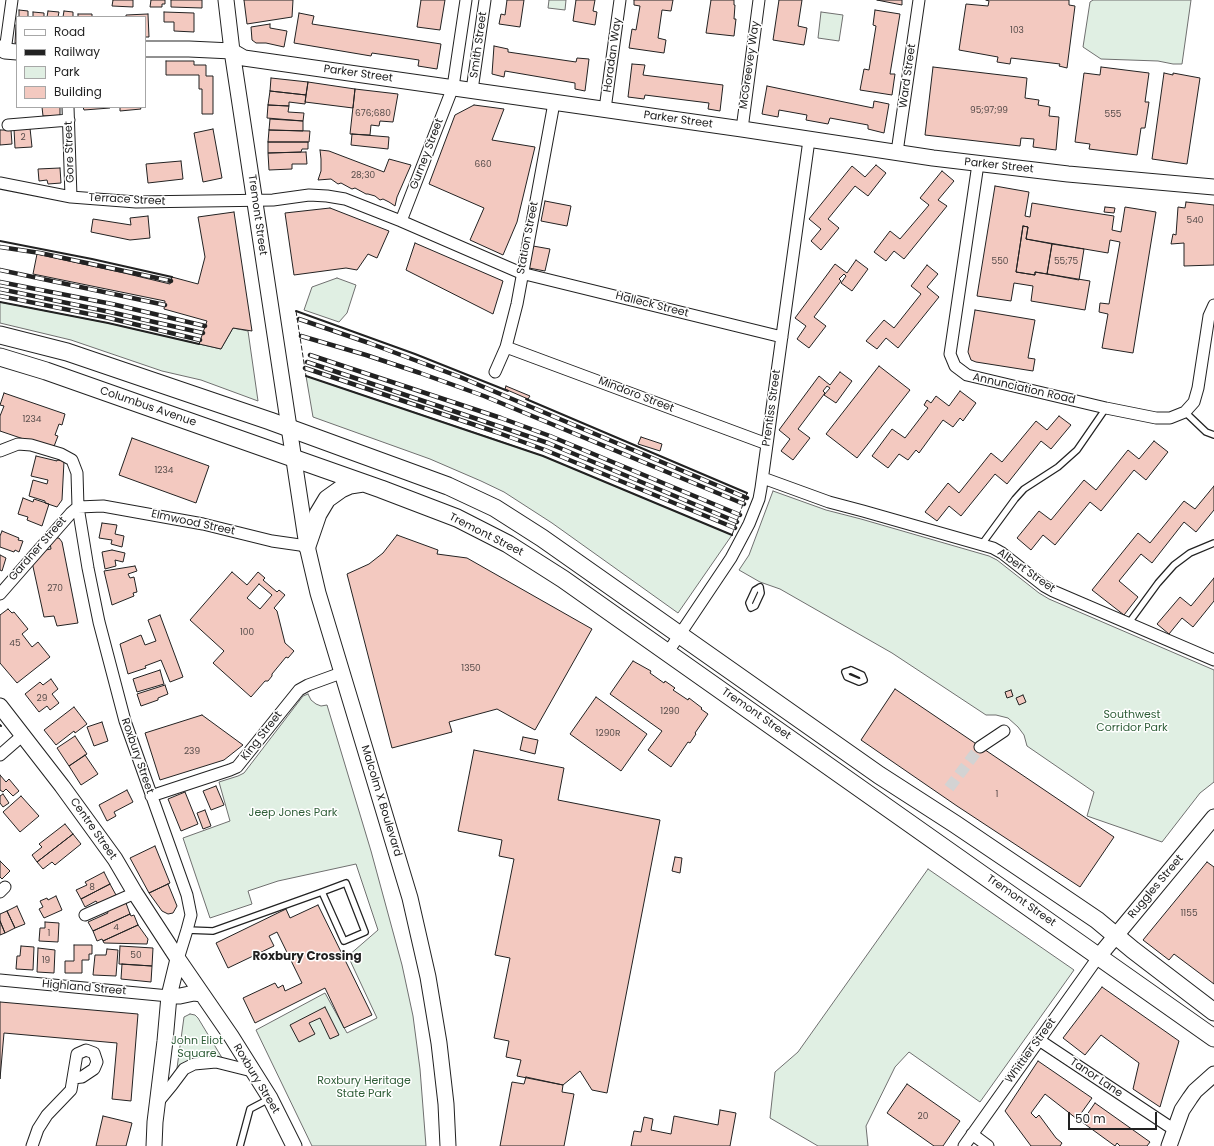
<!DOCTYPE html>
<style>
body{margin:0}
#map{position:relative;width:1214px;height:1146px;overflow:hidden;background:#fff;font-family:Poppins,sans-serif}
canvas{display:block}
.legend{position:absolute;left:16px;top:16px;width:130px;height:92px;box-sizing:border-box;background:#fff;border:1px solid #a7a7a7;margin:0;padding:5px 7px;list-style:none;font-size:12px;color:#222}
.legend li{display:flex;align-items:center;gap:8px;height:20px}
.legend b{width:20px;border:1px solid #a7a7a7}
.scale{position:absolute;left:1068px;top:1112px;width:89px;height:18px;box-sizing:border-box;border:2px solid #222;border-top:0;padding-left:5px;font-size:12px;line-height:14px;white-space:nowrap;color:#222;-webkit-text-stroke:3px #fff;paint-order:stroke}
</style>
<div id="map">
<canvas width="1214" height="1146"></canvas>
<ul class="legend">
<li><b style="height:5px;background:#fff"></b>Road</li>
<li><b style="height:5px;background:#222"></b>Railway</li>
<li><b style="height:11px;background:#e0efe3"></b>Park</li>
<li><b style="height:11px;background:#f3c9c0"></b>Building</li>
</ul>
<div class="scale">50 m</div>
</div>
<script>
const ctx = document.querySelector('canvas').getContext('2d');
ctx.lineJoin = 'round';
function fill(path, color) { ctx.fillStyle = color; ctx.fill(path, 'evenodd'); }
const shape = rows => new Path2D(rows.map(r => 'M' + r).join(''));
function trace(path, color, width, dash) { ctx.strokeStyle = color; ctx.lineWidth = width; ctx.lineCap = dash ? 'butt' : 'round'; ctx.setLineDash(dash || []); ctx.stroke(path); }
function label(font, color, halo, rows, align = 'center') {
  ctx.font = font + ' Poppins,sans-serif'; ctx.lineWidth = 3; ctx.setLineDash([]); ctx.textBaseline = 'middle'; ctx.strokeStyle = halo; ctx.fillStyle = color; for (const [text, x, y, turn = 0] of rows) {
    ctx.save(); ctx.translate(x, y); ctx.rotate((+turn || 0) * Math.PI / 180); ctx.textAlign = isNaN(turn) ? turn : align; if (halo) ctx.strokeText(text, 0, 0); ctx.fillText(text, 0, 0); ctx.restore();
  }
}
const green = shape([
 [549,0,566,0,565,10,548,8,549,0],
 [1093,0,1191,0,1182,64,1173,64,1158,61,1101,59,1083,47,1090,2,1093,0],
 [821,12,843,15,839,41,818,38,821,12],
 [337,278,356,285,347,313,339,322,304,310,312,287,337,278],
 [0,302,108,323,221,349,233,328,248,331,258,401,201,380,162,371,71,340,0,323,0,302],
 [306,376,494,439,543,456,732,535,678,613,552,523,504,492,481,481,430,459,313,417,306,376],
 [773,491,826,510,861,519,989,556,997,560,1039,593,1049,599,1214,670,1214,782,1200,793,1162,842,1087,816,1094,792,1027,746,1024,735,1018,727,1008,718,996,715,986,715,892,653,780,589,760,582,739,570,749,555,773,491],
 [308,694,311,700,316,704,321,706,327,705,371,851,402,965,413,1016,420,1069,426,1146,312,1146,256,1030,325,993,347,1033,377,1018,348,956,378,930,356,864,278,881,248,891,252,904,210,918,183,838,230,821,219,782,238,776,244,773,303,696,308,694],
 [928,869,1074,970,980,1102,909,1052,895,1067,866,1126,868,1146,818,1146,770,1118,775,1072,798,1052,928,869],
 [190,1014,195,1015,198,1018,230,1071,201,1064,185,1072,174,1090,184,1017,190,1014]
]);
fill(green, '#e0efe3');
trace(green, '#6f6f6f', 1);
const building = shape([
 [113,0,133,0,133,7,112,6,113,0],
 [151,0,165,0,165,4,162,4,162,7,150,7,151,0],
 [171,0,202,0,202,8,171,7,171,0],
 [244,0,293,0,292,17,247,24,244,0],
 [421,0,445,0,440,30,417,27,421,0],
 [507,0,524,0,520,27,499,24,501,14,505,15,507,0],
 [576,0,595,0,593,11,597,12,595,25,573,21,576,0],
 [634,0,673,0,671,11,662,10,658,38,666,40,664,53,629,48,632,29,636,30,640,6,634,5,634,0],
 [711,0,734,0,734,5,735,5,734,19,736,19,734,36,706,33,711,0],
 [779,0,802,0,798,26,807,28,804,45,773,40,779,0],
 [877,0,902,0,902,5,877,0],
 [986,0,1069,0,1069,5,1075,6,1067,68,1059,66,1060,64,1011,58,1010,64,997,62,998,57,959,50,966,4,988,6,989,1,986,0],
 [19,10,28,11,28,17,19,17,19,10],
 [875,10,900,14,890,74,895,74,892,95,860,90,864,69,869,70,876,26,873,25,875,10],
 [48,11,59,12,58,17,47,17,48,11],
 [64,11,73,12,73,17,63,17,64,11],
 [33,12,44,13,44,17,33,17,33,12],
 [164,12,194,13,194,32,174,31,174,22,164,22,164,12],
 [299,13,314,16,312,24,441,44,437,69,418,66,419,60,372,53,371,56,294,43,299,13],
 [78,14,92,14,92,17,78,17,78,14],
 [148,14,149,37,145,37,145,17,126,17,126,15,148,14],
 [270,24,270,28,287,31,284,47,266,43,256,43,252,40,251,27,270,24],
 [16,25,17,25,17,43,15,43,16,25],
 [494,46,508,49,508,52,576,62,577,58,589,59,585,91,575,89,575,83,505,71,504,77,492,74,494,46],
 [166,61,194,61,194,65,206,65,206,76,213,76,213,114,202,114,202,89,199,89,199,75,166,75,166,61],
 [632,64,645,65,643,75,723,85,720,111,708,109,709,103,645,95,644,99,628,97,632,64],
 [933,67,1027,78,1025,98,1039,100,1038,105,1050,107,1049,116,1059,117,1056,150,1033,147,1034,139,1021,138,1020,146,925,135,933,67],
 [1101,67,1149,73,1145,102,1149,102,1145,128,1141,128,1137,155,1089,149,1090,144,1075,142,1084,73,1100,75,1101,67],
 [1164,73,1173,75,1173,73,1200,78,1187,164,1152,159,1164,73],
 [271,78,308,82,306,95,270,91,271,78],
 [308,82,355,89,353,108,305,102,308,82],
 [767,86,873,108,874,101,889,104,884,133,868,129,868,125,830,118,828,124,806,120,807,115,779,110,778,117,762,114,767,86],
 [355,89,398,94,393,122,380,121,379,126,371,125,370,135,350,134,355,89],
 [270,91,306,95,305,104,289,102,289,106,268,105,270,91],
 [268,105,289,106,288,112,304,113,303,121,267,118,268,105],
 [474,105,504,109,492,140,535,147,517,222,503,255,470,240,484,208,429,184,455,115,474,105],
 [42,107,60,107,60,116,43,116,42,107],
 [83,107,110,107,110,108,84,110,83,107],
 [120,107,140,107,141,109,120,111,120,107],
 [270,119,303,121,303,131,269,130,270,119],
 [30,128,32,147,15,148,14,129,30,128],
 [213,129,222,178,203,182,194,133,213,129],
 [0,130,11,130,12,144,0,145,0,130],
 [269,130,310,131,309,142,268,142,269,130],
 [352,134,389,137,388,149,351,145,352,134],
 [268,142,308,142,308,149,302,149,301,152,268,153,268,142],
 [320,150,329,151,384,172,389,159,411,165,397,197,395,206,389,202,383,199,380,200,375,196,368,194,366,194,355,188,352,189,341,183,338,184,331,179,318,180,321,171,321,159,320,150],
 [306,152,307,164,292,164,292,169,269,170,268,153,306,152],
 [181,161,183,179,148,183,146,164,181,161],
 [876,165,886,173,868,196,855,186,828,219,839,228,821,250,811,241,821,229,809,219,852,166,865,177,876,165],
 [60,168,61,183,48,184,47,180,39,181,38,169,60,168],
 [942,171,954,181,938,200,947,206,904,259,894,251,886,261,874,252,890,231,900,239,929,205,920,198,942,171],
 [995,186,1029,192,1025,216,1030,217,1032,203,1075,210,1114,216,1112,230,1121,232,1125,207,1156,212,1133,353,1102,348,1108,314,1099,312,1100,303,1109,304,1120,242,1110,240,1108,253,1026,239,1028,227,1023,226,1016,272,1035,275,1035,272,1090,281,1085,310,1031,301,1033,286,1014,283,1011,301,977,296,995,186],
 [545,201,571,206,567,226,541,221,545,201],
 [1186,202,1214,205,1214,265,1184,266,1184,243,1171,244,1173,234,1176,235,1178,207,1185,208,1186,202],
 [1105,207,1115,208,1114,213,1104,212,1105,207],
 [330,208,389,231,377,258,368,254,357,270,346,268,294,275,285,213,330,208],
 [234,212,252,331,233,328,221,349,199,344,207,321,164,309,165,301,33,274,37,254,124,273,170,284,172,277,198,284,205,257,198,217,234,212],
 [148,216,150,238,130,240,91,232,93,219,131,225,130,218,148,216],
 [1023,226,1028,227,1026,239,1052,244,1047,274,1035,272,1035,275,1016,272,1023,226],
 [415,243,503,281,493,314,406,270,415,243],
 [1052,244,1084,249,1079,280,1047,274,1052,244],
 [533,246,550,249,545,271,529,268,533,246],
 [856,260,868,269,852,291,841,283,846,276,844,274,839,279,841,281,814,317,826,326,809,348,797,339,806,326,795,318,835,264,847,273,856,260],
 [927,265,938,274,927,287,939,297,898,348,886,338,877,349,866,341,884,320,894,328,921,294,911,286,927,265],
 [975,310,1035,320,1028,358,1035,359,1033,371,976,362,971,360,968,352,975,310],
 [879,366,910,390,857,458,826,434,879,366],
 [840,372,852,381,836,403,824,395,830,388,827,386,823,391,825,393,798,429,810,438,793,460,781,451,790,439,779,430,819,376,830,385,840,372],
 [506,386,530,396,528,399,505,389,506,386],
 [960,391,976,403,963,421,960,418,953,427,943,420,919,453,916,450,908,460,899,454,888,468,872,456,892,429,905,438,928,408,924,405,927,400,931,403,936,396,949,406,960,391],
 [4,393,65,414,62,425,59,424,55,435,58,436,53,449,0,431,0,416,4,406,0,405,4,393],
 [1059,416,1071,425,1051,449,1041,441,1007,484,995,474,961,516,949,506,937,521,925,512,948,483,959,493,991,453,1002,462,1036,421,1047,430,1059,416],
 [641,437,662,444,660,451,638,444,641,437],
 [132,438,209,466,196,503,119,475,132,438],
 [1154,441,1168,452,1146,480,1134,470,1101,511,1090,502,1055,545,1043,535,1031,550,1017,538,1039,511,1051,520,1084,480,1096,490,1128,450,1139,459,1154,441],
 [36,456,57,461,57,460,64,461,62,500,57,507,45,503,45,501,29,496,33,480,47,484,48,480,31,476,36,456],
 [1214,486,1214,510,1196,532,1184,522,1152,563,1141,554,1119,581,1138,597,1124,615,1092,590,1138,533,1150,543,1184,501,1195,509,1214,486],
 [23,498,33,502,34,499,49,504,42,526,27,520,28,517,18,514,23,498],
 [102,523,117,525,115,534,124,536,122,547,111,544,112,540,99,538,102,523],
 [2,531,19,538,18,540,23,541,19,552,15,550,14,552,0,547,0,536,2,531],
 [397,535,438,550,437,554,467,558,592,629,535,730,497,709,449,722,452,732,392,748,347,574,369,564,383,553,397,535],
 [53,538,59,538,62,542,78,623,57,626,54,616,44,617,32,562,40,551,51,549,50,543,53,538],
 [112,550,125,553,123,562,115,560,116,566,105,569,102,552,112,550],
 [0,555,6,558,2,571,0,570,0,555],
 [135,566,137,571,128,574,130,578,134,577,137,592,133,593,134,596,112,605,104,571,135,566],
 [232,572,247,585,258,572,265,578,263,580,277,592,279,590,285,595,274,608,277,611,285,643,294,651,288,658,286,657,272,674,272,676,268,681,265,681,251,697,213,663,224,651,190,620,232,572],
 [259,584,272,595,260,609,247,598,259,584],
 [1214,578,1214,601,1193,627,1182,618,1169,634,1157,624,1180,597,1191,606,1214,578],
 [8,609,12,613,14,612,28,629,22,634,32,647,38,642,50,657,17,683,0,663,0,615,8,609],
 [160,615,183,677,170,682,161,660,145,666,146,668,128,674,120,644,141,635,145,645,156,641,148,620,160,615],
 [633,661,651,671,650,673,664,683,665,681,675,688,673,690,688,700,689,698,702,708,701,709,708,714,695,733,696,734,690,743,688,742,671,767,648,750,662,731,610,694,633,661],
 [160,670,164,684,137,692,133,679,160,670],
 [51,679,58,689,52,694,59,703,50,710,47,706,39,712,25,694,40,682,43,685,51,679],
 [165,685,168,694,158,698,158,700,141,706,137,694,165,685],
 [895,689,1114,837,1080,887,957,806,861,740,895,689],
 [1011,690,1013,696,1007,698,1005,692,1011,690],
 [1023,695,1026,702,1019,705,1016,698,1023,695],
 [596,697,647,734,621,771,570,734,596,697],
 [74,707,87,724,75,733,74,731,56,745,44,730,74,707],
 [202,715,243,745,224,760,160,780,145,733,202,715],
 [102,722,108,741,94,746,87,727,102,722],
 [75,736,87,754,69,766,57,748,75,736],
 [523,737,538,740,535,754,520,750,523,737],
 [474,750,564,768,558,800,660,820,607,1093,592,1090,580,1071,563,1085,517,1076,521,1060,506,1057,509,1041,494,1038,510,958,495,955,514,859,499,856,502,840,458,831,474,750],
 [85,755,98,774,81,785,69,766,85,755],
 [0,775,6,782,9,779,19,791,13,796,6,789,3,792,0,790,0,775],
 [216,786,224,805,211,810,203,791,216,786],
 [127,790,133,802,114,812,116,816,107,821,99,805,127,790],
 [185,792,198,824,181,831,168,799,185,792],
 [3,794,9,803,3,807,0,803,0,796,3,794],
 [21,796,39,816,20,832,3,812,21,796],
 [205,810,211,826,203,829,197,813,205,810],
 [65,824,73,834,37,862,32,855,42,847,39,844,65,824],
 [73,834,81,844,55,865,52,862,43,869,37,862,73,834],
 [155,846,170,883,149,893,130,858,155,846],
 [675,857,682,858,680,873,672,871,675,857],
 [0,861,10,871,2,879,0,877,0,861],
 [1207,862,1214,867,1214,984,1174,954,1169,960,1143,940,1207,862],
 [104,872,110,884,81,899,76,890,87,885,85,882,104,872],
 [110,884,116,895,98,904,96,901,85,907,81,899,110,884],
 [168,884,177,906,173,913,168,914,162,911,149,893,168,884],
 [56,896,62,910,44,918,39,909,43,907,40,901,47,898,48,900,56,896],
 [126,903,130,914,93,931,88,922,108,913,107,910,126,903],
 [318,905,372,1015,344,1028,325,988,255,1023,243,998,275,983,278,988,283,985,285,991,302,983,277,932,269,936,274,946,228,968,216,943,286,909,290,918,318,905],
 [17,906,25,924,15,928,7,911,17,906],
 [7,911,15,928,5,933,0,921,0,914,7,911],
 [130,914,131,916,134,915,138,925,103,941,102,939,97,941,93,931,130,914],
 [0,921,5,933,0,935,0,921],
 [45,922,59,923,58,942,39,941,40,928,45,928,45,922],
 [138,925,148,939,147,944,104,943,103,941,138,925],
 [74,945,92,945,92,954,89,954,89,960,82,960,82,973,65,973,65,961,74,961,74,945],
 [21,946,34,947,33,970,16,969,17,956,20,956,21,946],
 [120,946,153,948,152,966,119,964,120,946],
 [38,948,55,950,54,973,37,972,38,948],
 [107,949,118,950,116,976,93,975,95,955,106,955,107,949],
 [122,964,152,966,151,982,121,979,122,964],
 [1102,987,1179,1041,1160,1107,1133,1089,1139,1063,1101,1035,1085,1055,1063,1038,1102,987],
 [0,1002,138,1014,131,1101,112,1099,117,1043,4,1033,0,1079,0,1002],
 [325,1007,339,1035,330,1039,320,1018,309,1023,315,1034,299,1042,290,1025,325,1007],
 [1038,1061,1092,1098,1077,1119,1045,1094,1031,1113,1036,1118,1039,1115,1056,1138,1062,1143,1060,1146,1031,1146,1005,1111,1038,1061],
 [526,1077,563,1085,562,1092,574,1094,564,1146,500,1146,512,1082,524,1084,526,1077],
 [907,1084,960,1121,943,1146,934,1146,887,1113,907,1084],
 [1095,1103,1150,1142,1147,1146,1120,1146,1117,1143,1115,1146,1082,1122,1095,1103],
 [720,1110,736,1113,730,1146,631,1146,634,1131,641,1132,644,1117,653,1119,651,1130,671,1134,674,1116,718,1125,720,1110],
 [103,1116,132,1123,126,1146,96,1146,103,1116]
]);
fill(building, '#f3c9c0');
trace(building, '#222', 1);
trace(shape([
 [949,788,980,747]
]), '#d3d3d3', 11, [11, 5.5]);
const lane = shape([
 [1185,412,1206,432,1214,435],
 [982,544,1015,499,1024,489,1058,467,1077,450,1106,408],
 [760,587,761,593,755,606,751,608,749,603,755,590,760,587],
 [1128,624,1158,583,1174,565,1190,553,1214,543],
 [851,670,862,675,864,680,859,682,847,677,845,672,851,670],
 [187,930,213,931,322,892,346,883,365,932,344,941,322,892],
 [240,1146,250,1109,269,1099]
]);
const street = shape([
 [5,51,12,0],
 [472,90,485,0],
 [68,107,71,197],
 [605,109,620,0],
 [8,125,69,120],
 [742,129,759,0],
 [897,152,919,0],
 [978,164,950,354,955,366,967,375,1106,408,1156,418,1170,418,1185,412,1194,402,1198,388,1209,316,1214,305],
 [0,183,71,197,136,202,273,200,309,195,327,196,345,199,401,221,453,87,466,0],
 [401,221,521,273,782,337],
 [506,347,767,444],
 [495,372,506,347,517,304,554,103],
 [0,451,18,444,31,445,61,454,72,460,77,473,78,507,88,568,99,622,125,721,187,895,191,915,187,930,178,959],
 [763,478,829,502,863,511,993,548,1002,553,1044,586,1053,591,1214,660],
 [0,594,71,513,78,507,103,506,203,524,272,541,307,546],
 [668,652,731,558,749,524,759,499,761,488,809,140],
 [980,747,1004,731],
 [0,755,23,735],
 [151,796,230,770,237,767,299,690,308,685,341,673],
 [0,892,5,887],
 [85,915,135,893],
 [0,980,169,996],
 [1039,1040,1167,1125,1174,1129],
 [158,1102,172,1085,184,1069,194,1064,216,1062,252,1071],
 [972,1134,988,1146],
 [32,1146,38,1129,47,1115,71,1090,77,1054,86,1050,94,1053,97,1062,94,1069,82,1077,73,1078],
 [964,1146,1099,956]
]);
const secondary = shape([
 [226,0,232,51,307,546,318,593,410,898,428,977,439,1043,446,1104,448,1146],
 [0,48,5,51,17,52],
 [145,49,189,49,232,51,244,58,742,129,933,158,1068,174,1214,187],
 [0,706,62,786,115,859,135,893,178,959,231,1036,270,1098,294,1146],
 [1099,956,1214,817],
 [169,996,180,996,194,993,202,994],
 [154,1146,155,1122,165,1041,169,996,178,959],
 [1169,1146,1182,1110,1190,1098,1195,1091,1214,1074]
]);
const primary = shape([
 [0,335,67,352,270,421,448,486,495,508,542,538,879,775,955,824,1097,920,1133,950,1214,1012],
 [0,357,46,371,381,489,457,518,508,544,563,579,1214,1038],
 [307,546,318,514,327,499,341,489,350,485,363,483]
]);
trace(lane, '#222', 8);
trace(street, '#222', 13);
trace(secondary, '#222', 17);
trace(primary, '#222', 19);
trace(lane, '#fff', 5.5);
trace(street, '#fff', 11);
trace(secondary, '#fff', 15);
trace(primary, '#fff', 17);
const rail = shape([
 [0,247,40,253,171,281],
 [0,270,165,305],
 [0,282,112,304,205,326],
 [0,289,110,312,203,333],
 [0,296,109,318,200,340],
 [299,319,369,343,460,377,747,498],
 [301,336,366,355,420,373,484,396,744,504],
 [310,355,501,418,550,436,740,515],
 [307,362,498,426,548,443,737,522],
 [305,368,496,432,545,450,735,528]
]);
trace(rail, '#222', 4.5);
trace(rail, '#fff', 3, [9]);
trace(shape([
 [296,311,306,376],
 [732,535,747,493]
]), '#222', 1, [5, 2]);
trace(shape([
 [0,241,92,259,172,277],
 [0,302,108,323,199,344],
 [296,311,415,354,508,391],
 [306,376,543,456,732,535],
 [526,399,747,493],
 [0,725,1,726]
]), '#222', 2);
label('9px', '#564c4a', null, [
 ["103",1017,31],
 ["95;97;99",989,111],
 ["676;680",373,114],
 ["555",1113,115],
 ["2",23,138],
 ["660",483,165],
 ["28;30",363,176],
 ["540",1195,221],
 ["550",1000,262],
 ["55;75",1066,262],
 ["1234",32,420],
 ["1234",164,471],
 ["270",55,589],
 ["100",247,633],
 ["45",15,644],
 ["1350",471,669],
 ["29",42,699],
 ["1290",670,712],
 ["1290R",608,734],
 ["239",192,752],
 ["1",997,795],
 ["8",92,888],
 ["1155",1189,914],
 ["4",116,928],
 ["1",49,934],
 ["50",136,956],
 ["19",46,961],
 ["20",923,1117]
]);
label('11px', '#222', '#fff', [
 ["Smith Street",479,45,-82],
 ["Horadan Way",613,55,-82],
 ["McGreevey Way",750,65,-82],
 ["Parker Street",358,74,8],
 ["Ward Street",908,76,-82],
 ["Parker Street",678,120,8],
 ["Gore Street",70,152,-92],
 ["Gurney Street",427,154,-69],
 ["Parker Street",999,166,6],
 ["Terrace Street",127,200,3],
 ["Tremont Street",257,215,82],
 ["Station Street",528,238,-79],
 ["Halleck Street",652,305,14],
 ["Annunciation Road",1024,389,13],
 ["Mindoro Street",636,395,21],
 ["Columbus Avenue",148,407,19],
 ["Prentiss Street",772,408,-82],
 ["Elmwood Street",193,523,12],
 ["Tremont Street",486,535,27],
 ["Gardner Street",38,549,-49],
 ["Albert Street",1026,571,35],
 ["Tremont Street",756,714,35],
 ["King Street",262,736,-52],
 ["Roxbury Street",137,756,71],
 ["Malcolm X Boulevard",381,801,73],
 ["Centre Street",93,829,55],
 ["Ruggles Street",1156,887,-50],
 ["Tremont Street",1021,901,35],
 ["Highland Street",84,988,5],
 ["Whittier Street",1031,1051,-54],
 ["Tanor Lane",1096,1078,34],
 ["Roxbury Street",256,1079,59]
]);
label('11px', '#2f5e38', '#fff', [
 ["Southwest",1132,715],
 ["Corridor Park",1132,728],
 ["Jeep Jones Park",293,813],
 ["John Eliot",197,1041],
 ["Square",197,1054],
 ["Roxbury Heritage",364,1081],
 ["State Park",364,1094]
]);
label('bold 12px', '#222', '#fff', [
 ["Roxbury Crossing",307,957]
]);
</script>
